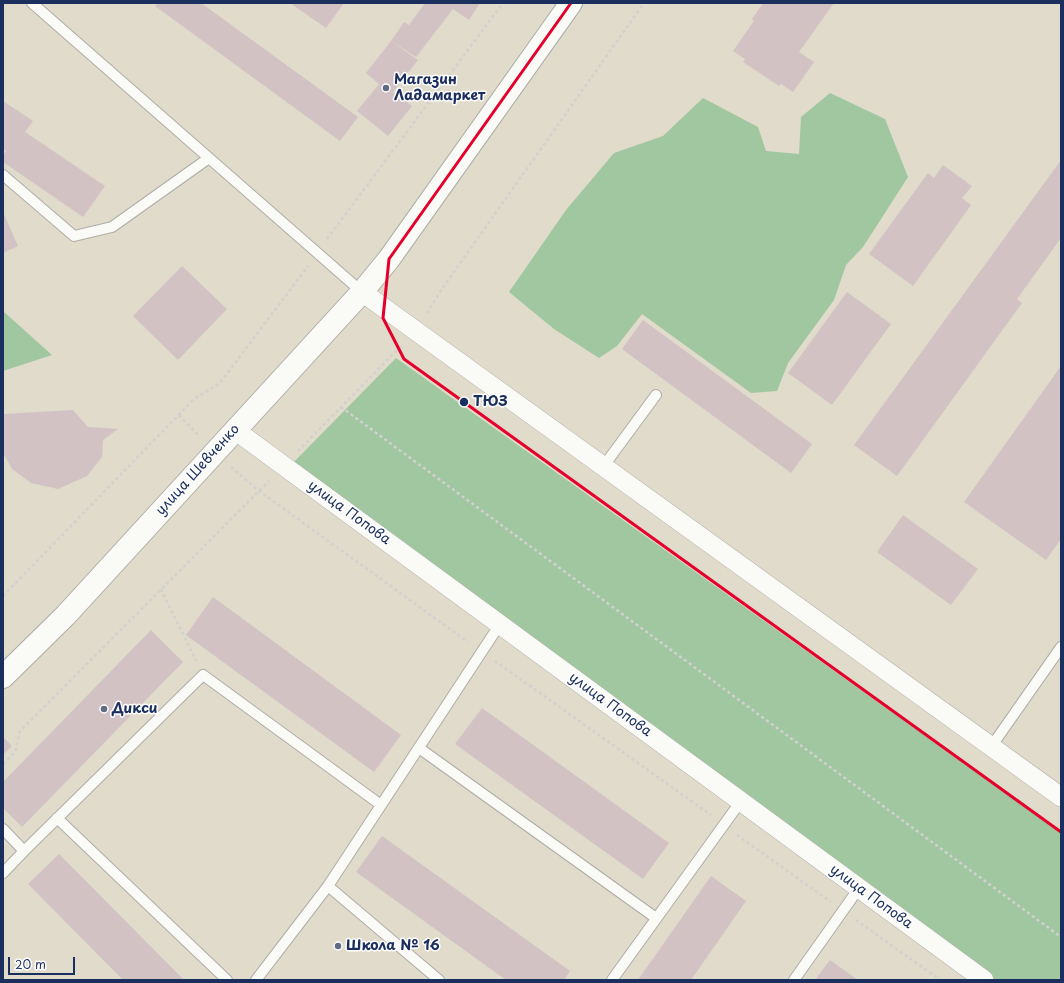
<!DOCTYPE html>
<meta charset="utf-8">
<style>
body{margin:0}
#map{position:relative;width:1064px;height:983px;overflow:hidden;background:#e0dbca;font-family:"Playpen Sans",sans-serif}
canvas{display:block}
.frame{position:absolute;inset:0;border:4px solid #1b2f5e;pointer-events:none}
.scale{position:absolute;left:8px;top:957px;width:67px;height:18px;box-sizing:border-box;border:2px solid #1b2f5e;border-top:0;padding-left:5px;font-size:12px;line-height:14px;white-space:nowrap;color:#1b2f5e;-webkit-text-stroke:3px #fff;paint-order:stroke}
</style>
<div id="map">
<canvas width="1064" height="983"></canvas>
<div class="frame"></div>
<div class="scale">20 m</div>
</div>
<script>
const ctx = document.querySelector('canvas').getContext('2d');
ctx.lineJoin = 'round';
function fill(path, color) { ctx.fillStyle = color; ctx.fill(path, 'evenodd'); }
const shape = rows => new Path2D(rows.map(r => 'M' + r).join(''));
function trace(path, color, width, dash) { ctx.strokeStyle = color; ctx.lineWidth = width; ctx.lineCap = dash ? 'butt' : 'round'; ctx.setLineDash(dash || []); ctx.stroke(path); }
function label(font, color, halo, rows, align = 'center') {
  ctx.font = font + ' "Playpen Sans",sans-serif'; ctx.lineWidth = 3; ctx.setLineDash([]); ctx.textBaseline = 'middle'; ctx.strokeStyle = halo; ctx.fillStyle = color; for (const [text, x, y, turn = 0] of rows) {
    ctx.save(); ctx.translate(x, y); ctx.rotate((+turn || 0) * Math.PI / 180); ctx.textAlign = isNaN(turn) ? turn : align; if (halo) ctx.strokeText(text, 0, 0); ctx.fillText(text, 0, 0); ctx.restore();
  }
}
fill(shape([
 [830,93,885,119,908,177,863,247,846,265,834,300,788,363,777,391,751,393,642,314,617,346,599,358,554,329,509,292,566,210,614,153,663,136,703,98,758,127,766,151,799,154,801,117],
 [3,311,52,355,3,371],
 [396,358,1061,833,1061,980,990,980,291,465]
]), '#a0c7a0');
fill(shape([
 [158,3,201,3,358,117,340,141,155,6],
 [290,3,344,3,326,28],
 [425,3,480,3,469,20,453,9,416,57,391,41,404,22,409,25],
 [763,3,834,3,799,52,814,62,793,92,781,84,779,86,743,62,745,59,733,51,754,21,752,19],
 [391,41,418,60,393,92,412,106,388,136,357,111,379,84,366,73],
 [3,101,33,121,25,132,105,186,83,217,3,162,3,155,6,151,3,149],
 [1061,160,1061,238,1017,299,1022,303,897,476,854,445],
 [943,165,972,186,962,198,971,205,913,286,869,254,928,173,934,178],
 [3,212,18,246,3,253],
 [182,266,227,309,178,360,133,316],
 [847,292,891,324,832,405,788,373],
 [643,320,812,444,791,473,622,349],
 [1061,366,1061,539,1046,560,964,502],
 [73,410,88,427,118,429,103,440,102,457,87,476,58,489,31,483,12,469,3,453,3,414],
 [903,515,978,569,951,605,877,552],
 [213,597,401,735,374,772,186,635],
 [151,630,183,662,22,827,3,808,3,782],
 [482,708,669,843,643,879,455,744],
 [3,737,12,746,3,755],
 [382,836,570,971,564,980,506,980,356,872],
 [59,854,184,980,123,980,28,884],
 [711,876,746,901,691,980,638,980],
 [830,960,858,980,815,980]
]), '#d3c2c4');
const service = shape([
 [32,3,362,292],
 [3,175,74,236,112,227,209,158],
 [603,467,656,395],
 [991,747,1061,647],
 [419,748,656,918],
 [57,818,227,980],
 [3,829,24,851],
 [3,873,24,851,203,675,381,805],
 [256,980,328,886],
 [439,980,328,886,500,624],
 [612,980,741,801],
 [794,980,859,888]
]);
const minor = shape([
 [362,292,1061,797],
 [235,430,984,980]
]);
const primary = shape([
 [3,677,66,615,362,292,389,259,571,3]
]);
trace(service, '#aeada7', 12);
trace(minor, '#aeada7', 20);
trace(primary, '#aeada7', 24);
trace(shape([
 [327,239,503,3],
 [427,313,444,286,644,3],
 [341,407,1061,937],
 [179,415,200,437],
 [298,451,402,345],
 [231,467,259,491,468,642],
 [161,589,196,661],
 [3,596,194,399,220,383,308,266],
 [495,661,711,815],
 [3,764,15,752,20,731,269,481],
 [737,835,831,902],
 [856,920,940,980]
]), '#d2d1cf', 2.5, [3, 3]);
trace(service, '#fafaf7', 10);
trace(minor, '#fafaf7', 19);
trace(primary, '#fafaf7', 22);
trace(shape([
 [571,3,389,259,383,318,404,359,1061,832]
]), '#e4002b', 3);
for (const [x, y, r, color] of [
 [386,88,4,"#606b84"],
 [464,402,5,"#1b2f5e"],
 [104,709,4,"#606b84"],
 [338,946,4,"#606b84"]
]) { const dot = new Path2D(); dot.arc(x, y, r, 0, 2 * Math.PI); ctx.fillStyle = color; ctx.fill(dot); trace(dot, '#fff', 1.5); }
label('bold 14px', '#1b2f5e', '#fff', [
 ["Магазин",394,80],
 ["Ладамаркет",394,96],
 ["Дикси",112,709],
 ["Школа № 16",346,946]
], 'left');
label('bold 14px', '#1b2f5e', '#fff', [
 ["ТЮЗ",473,402]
], 'left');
label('14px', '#1b2f5e', '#fff', [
 ["улица Шевченко",198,470,-48],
 ["улица Попова",349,513,36],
 ["улица Попова",610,705,36],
 ["улица Попова",871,897,36]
]);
</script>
